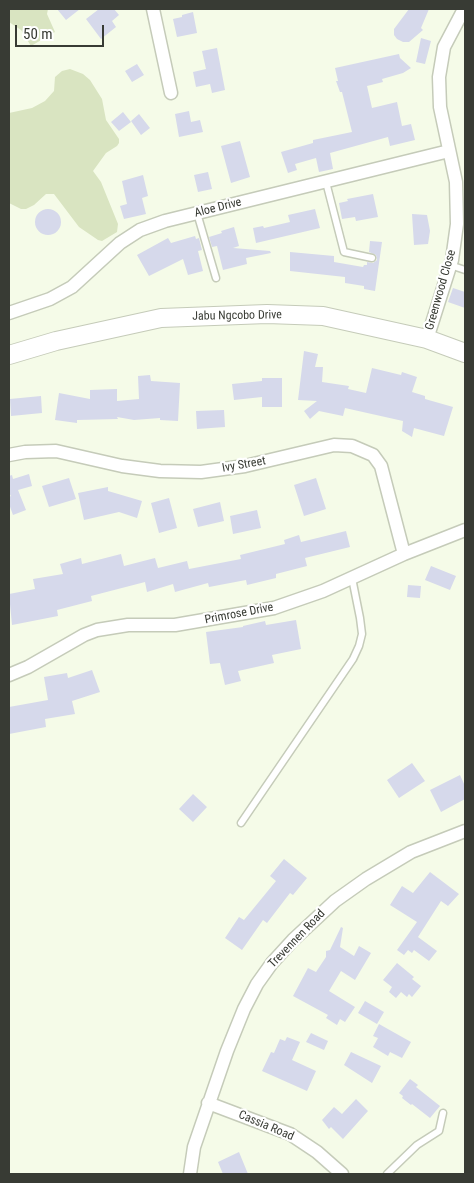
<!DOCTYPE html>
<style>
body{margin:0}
#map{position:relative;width:474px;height:1183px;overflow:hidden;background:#f5fbe8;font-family:"Roboto Condensed",sans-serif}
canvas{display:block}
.frame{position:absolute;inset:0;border:10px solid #383b34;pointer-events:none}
.scale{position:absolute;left:15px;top:25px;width:89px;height:22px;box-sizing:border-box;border:2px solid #383b34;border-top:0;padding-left:6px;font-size:15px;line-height:18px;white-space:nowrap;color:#383b34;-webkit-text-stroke:4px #fff;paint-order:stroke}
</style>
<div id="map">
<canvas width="474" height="1183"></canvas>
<div class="frame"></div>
<div class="scale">50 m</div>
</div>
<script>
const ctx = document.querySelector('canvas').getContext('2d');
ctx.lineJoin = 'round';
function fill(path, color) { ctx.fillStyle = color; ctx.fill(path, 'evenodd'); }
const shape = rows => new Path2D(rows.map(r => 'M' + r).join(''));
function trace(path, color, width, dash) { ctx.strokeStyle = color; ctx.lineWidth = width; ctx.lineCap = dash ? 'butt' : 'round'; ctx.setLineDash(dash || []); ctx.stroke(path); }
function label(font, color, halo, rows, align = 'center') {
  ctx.font = font + ' "Roboto Condensed",sans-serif'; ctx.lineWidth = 4.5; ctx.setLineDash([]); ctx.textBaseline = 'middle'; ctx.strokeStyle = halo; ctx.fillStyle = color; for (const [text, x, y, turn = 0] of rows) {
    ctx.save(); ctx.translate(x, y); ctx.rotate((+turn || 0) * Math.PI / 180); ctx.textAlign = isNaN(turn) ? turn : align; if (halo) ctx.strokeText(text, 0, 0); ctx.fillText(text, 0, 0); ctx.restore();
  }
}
fill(shape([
 [9,9,48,9,47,14,55,32,31,46,21,30,9,22],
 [70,69,83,74,90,80,102,99,106,120,119,139,119,143,117,146,106,153,93,171,101,182,118,224,117,232,102,241,98,240,79,227,54,194,46,194,34,205,26,209,21,209,9,203,9,113,32,108,45,101,54,91,55,77,62,71]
]), '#d9e4c1');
fill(shape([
 [57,9,80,9,66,20],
 [99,9,114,9,119,15,112,21,116,27,101,39,86,19],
 [409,9,429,9,421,28,423,30,409,42,403,42,397,39,394,35,394,29],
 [193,12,197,33,177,37,173,19,182,17,182,15],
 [421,38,431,41,425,64,416,62],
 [217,48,225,90,212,93,210,84,196,87,193,72,206,69,202,51],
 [399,54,400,58,411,68,403,73,382,79,383,82,367,86,372,108,397,102,402,126,411,124,415,140,390,146,388,137,330,153,333,169,319,172,316,158,295,164,297,170,288,173,281,152,313,143,313,140,352,132,342,92,340,92,336,81,338,81,335,68],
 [137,64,144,75,132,82,125,71],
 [189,111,191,122,200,120,203,132,179,137,175,114],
 [123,112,131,122,119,131,111,122],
 [139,114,150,128,141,135,131,121],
 [240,141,250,177,231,183,221,146],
 [208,172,212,189,198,192,194,175],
 [143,175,148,196,142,198,146,214,124,219,120,206,127,204,122,181],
 [373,194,378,217,356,221,355,217,342,219,339,203,348,201,347,199],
 [315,209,320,228,256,243,253,228,263,226,264,228,290,222,288,215],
 '35 222a13 13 0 1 1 26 0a13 13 0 1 1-26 0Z',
 [412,214,427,215,430,231,428,244,414,245],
 [234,227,239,246,233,248,270,251,271,253,246,258,247,264,223,270,217,246,212,247,209,237,222,233,221,231],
 [195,236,196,239,199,238,202,250,198,251,203,271,188,275,183,259,149,276,137,255,168,238,171,243],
 [370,241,382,242,375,291,364,289,364,286,345,283,345,277,290,271,290,252,334,256,334,262,363,267,364,265,367,265,367,262,373,263,377,260,376,255,369,252],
 [453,288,465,292,465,308,448,302],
 [304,351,318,354,315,367,323,367,322,382,349,386,348,389,366,393,372,368,401,375,402,372,417,377,412,392,425,396,425,399,453,407,444,436,414,428,412,437,402,431,403,421,345,408,343,416,319,411,310,419,304,411,317,401,298,400],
 [150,375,151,381,180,383,178,421,160,420,160,418,134,420,117,417,118,419,77,420,77,423,55,420,59,393,90,399,90,390,117,389,117,401,139,399,138,376],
 [262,378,282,378,282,407,262,407,262,397,234,400,232,384,262,381],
 [41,396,42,413,11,416,10,399],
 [224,410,225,427,197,429,196,411],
 [29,474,32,486,18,490,26,510,13,515,9,504,9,497,11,496,9,493,9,476,12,475,13,479],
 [69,478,76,499,49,507,42,486],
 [316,478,326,509,304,516,294,485],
 [108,487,108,491,142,501,137,518,119,512,84,520,78,493],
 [169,498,177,528,159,533,151,503],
 [220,502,224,521,198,527,193,509],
 [257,510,261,528,233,534,230,516],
 [346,531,350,547,305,558,307,566,276,574,276,578,247,585,246,580,209,587,208,583,175,592,173,584,147,592,145,582,91,596,92,601,57,610,58,616,12,625,9,594,35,589,33,579,63,574,60,564,81,558,82,564,121,554,124,566,155,558,158,568,187,561,189,569,241,559,240,555,285,544,284,540,299,535,301,542],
 [431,566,456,576,450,590,425,580],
 [408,585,421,586,420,598,407,597],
 [296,620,301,649,272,655,274,663,238,671,241,681,225,685,220,663,210,664,206,632,243,627,243,626,265,621,266,625],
 [92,670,100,692,72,701,75,714,45,719,46,727,9,734,9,707,48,700,44,677,67,673,68,678],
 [412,763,425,781,399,798,387,780],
 [460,775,465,786,465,799,441,812,430,790],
 [193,794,207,807,193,822,179,809],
 [284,859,307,878,293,895,290,893,267,923,263,920,242,950,225,938,239,917,244,920,276,881,270,876],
 [430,872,459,894,448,906,441,901,418,937,437,951,429,961,414,950,412,953,408,950,404,955,397,950,417,922,390,905,402,886,413,893],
 [341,927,343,928,340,947,354,956,359,946,371,953,355,980,341,971,329,991,355,1007,345,1022,340,1019,337,1025,326,1018,328,1015,293,996,308,968,316,972,326,957,326,951,330,950],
 [397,963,414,977,412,979,421,986,412,997,409,994,407,997,401,992,396,998,389,992,392,987,383,980],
 [365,1001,384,1012,377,1024,358,1013],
 [379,1024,411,1042,402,1058,390,1052,388,1056,373,1047,378,1038,373,1036],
 [311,1033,328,1041,324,1050,306,1042],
 [287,1037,300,1042,292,1060,316,1071,307,1091,262,1071,271,1052,274,1053,280,1039,285,1041],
 [351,1052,381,1066,372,1083,344,1065],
 [410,1079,418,1085,416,1087,440,1106,430,1118,412,1104,411,1105,402,1098,403,1096,399,1093],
 [356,1099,368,1111,343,1139,331,1127,329,1129,322,1120,334,1107,342,1114],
 [239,1152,248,1174,223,1174,218,1162]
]), '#d6d9eb');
const service = shape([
 [326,182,344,252,372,258],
 [197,213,216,278],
 [450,265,465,270],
 [241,823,353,659,359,646,362,634,360,618,352,578],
 [387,1174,417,1145,439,1131,443,1113]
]);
const minor = shape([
 [153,9,171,93],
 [9,313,50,299,72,287,120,243,140,230,165,221,449,151],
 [427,339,452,260,457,224,456,182,440,107,439,77,444,47,464,9],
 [9,455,25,452,56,451,122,466,160,471,201,472,245,466,334,445,352,446,373,455,381,466,404,554],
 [9,675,28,667,84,635,97,630,128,625,175,625,274,608,323,591,404,554,465,530],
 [208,1103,290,1134,317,1152,342,1174],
 [190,1174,194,1147,227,1051,244,1009,257,984,272,963,293,940,335,901,366,879,411,852,465,831]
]);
const secondary = shape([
 [9,355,56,341,161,318,267,314,323,316,427,339,465,353]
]);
trace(service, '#c5cbb9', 9);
trace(minor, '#c5cbb9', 15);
trace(secondary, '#c5cbb9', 20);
trace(service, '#fff', 6);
trace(minor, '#fff', 12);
trace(secondary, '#fff', 18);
label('12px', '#383b34', '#fff', [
 ["Aloe Drive",218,208,-14],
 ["Greenwood Close",441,290,-74],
 ["Jabu Ngcobo Drive",237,316,-1],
 ["Ivy Street",244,465,-10],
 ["Primrose Drive",239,614,-11],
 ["Trevennen Road",297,939,-46],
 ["Cassia Road",266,1126,23]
]);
</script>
